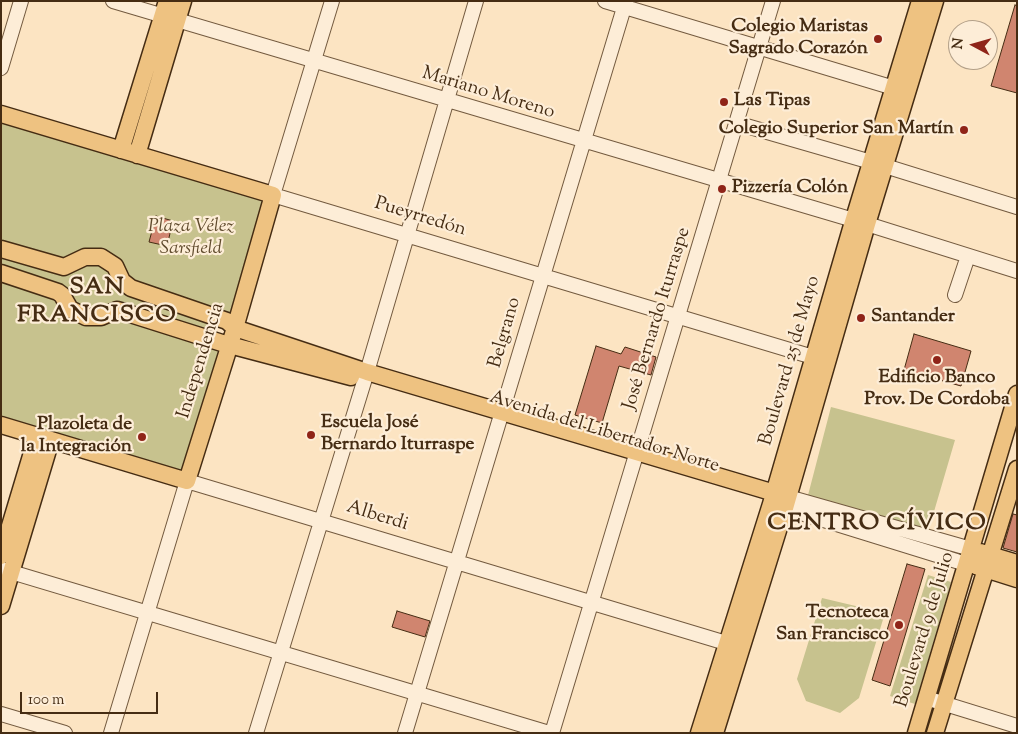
<!DOCTYPE html>
<meta charset="utf-8">
<style>
body{margin:0}
#map{position:relative;width:1018px;height:734px;overflow:hidden;background:#fce4c2;font-family:"Sorts Mill Goudy",serif}
canvas{display:block}
.frame{position:absolute;inset:0;border:2px solid #452c13;pointer-events:none}
.north{position:absolute;left:948px;top:20px;width:50px;height:50px;box-sizing:border-box;background:#fdedd7;border:1px solid #b3a089;border-radius:50%;rotate:276deg;font-size:14px;font-weight:700;line-height:20px;text-align:center;color:#452c13}
.north::after{content:'';display:block;margin:auto;width:18px;height:22px;background:#8f2418;clip-path:polygon(50% 0,100% 100%,50% 72%,0 100%)}
.scale{position:absolute;left:20px;top:692px;width:138px;height:22px;box-sizing:border-box;border:2px solid #452c13;border-top:0;padding-left:6px;font-size:15px;line-height:18px;white-space:nowrap;color:#452c13;-webkit-text-stroke:4px #fdedd7;paint-order:stroke}
</style>
<div id="map">
<canvas width="1018" height="734"></canvas>
<div class="frame"></div>
<div class="north">N</div>
<div class="scale">100 m</div>
</div>
<script>
const ctx = document.querySelector('canvas').getContext('2d');
ctx.lineJoin = 'round';
function fill(path, color) { ctx.fillStyle = color; ctx.fill(path, 'evenodd'); }
const shape = rows => new Path2D(rows.map(r => 'M' + r).join(''));
function trace(path, color, width, dash) { ctx.strokeStyle = color; ctx.lineWidth = width; ctx.lineCap = dash ? 'butt' : 'round'; ctx.setLineDash(dash || []); ctx.stroke(path); }
function label(font, color, halo, rows, align = 'center') {
  ctx.font = font + ' "Sorts Mill Goudy",serif'; ctx.lineWidth = 4.5; ctx.setLineDash([]); ctx.textBaseline = 'middle'; ctx.strokeStyle = halo; ctx.fillStyle = color; for (const [text, x, y, turn = 0] of rows) {
    ctx.save(); ctx.translate(x, y); ctx.rotate((+turn || 0) * Math.PI / 180); ctx.textAlign = isNaN(turn) ? turn : align; if (halo) ctx.strokeText(text, 0, 0); ctx.fillText(text, 0, 0); ctx.restore();
  }
}
fill(shape([
 [1,114,273,195,237,318,131,288,115,266,1,249],
 [1,254,83,266,98,265,110,273,216,323,216,326,210,331,97,310,89,310,1,269],
 [1,273,58,292,70,309,109,313,222,343,187,481,1,425],
 [831,407,955,440,928,532,807,499],
 [928,575,951,582,915,704,890,696],
 [822,598,885,613,859,698,840,713,806,701,797,679]
]), '#c7c28e');
const building = shape([
 [1015,5,1017,6,1017,93,991,86,1015,5],
 [156,216,173,221,167,246,149,242,156,216],
 [914,334,971,351,961,386,904,370,914,334],
 [596,346,621,354,625,347,656,357,651,375,619,366,602,423,575,415,596,346],
 [1013,514,1017,515,1017,552,1003,548,1013,514],
 [907,564,925,569,890,686,872,680,907,564],
 [397,611,430,621,425,637,392,627,397,611]
]);
fill(building, '#d0856f');
trace(building, '#452c13', 1);
const minor = shape([
 [113,1,867,224,1017,271],
 [332,1,273,195,823,360],
 [605,1,904,91],
 [1,68,21,1],
 [736,123,885,166,1017,207],
 [955,295,968,256],
 [788,497,971,549],
 [785,508,966,564],
 [1,569,549,733],
 [926,698,1017,726],
 [1,714,65,733],
 [111,733,187,481,736,646],
 [256,733,367,372,476,1],
 [405,733,626,1],
 [552,733,773,1]
]);
const major = shape([
 [1,114,273,195,235,328,187,481,1,425],
 [121,150,167,1],
 [137,155,183,1],
 [1,249,64,267,85,257,101,257,115,266,122,281,131,288,227,321,235,328,367,372,788,497],
 [1,273,58,292,62,295,70,309,86,317,101,317,117,310,124,312,222,343,351,377],
 [980,552,1017,563],
 [1,556,37,436],
 [976,566,1017,579],
 [1,606,51,440],
 [699,733,771,504,853,222,920,1],
 [715,733,785,508,867,224,935,1],
 [916,733,1017,394],
 [935,733,1017,469]
]);
trace(minor, '#735a3f', 16);
trace(major, '#452c13', 19);
trace(minor, '#fdedd7', 14);
trace(major, '#eec281', 16);
for (const [x, y, r, color] of [
 [878,39,5,"#8f2418"],
 [724,102,5,"#8f2418"],
 [964,130,5,"#8f2418"],
 [722,189,5,"#8f2418"],
 [861,318,5,"#8f2418"],
 [937,360,5,"#8f2418"],
 [311,435,5,"#8f2418"],
 [142,437,5,"#8f2418"],
 [899,625,5,"#8f2418"]
]) { const dot = new Path2D(); dot.arc(x, y, r, 0, 2 * Math.PI); ctx.fillStyle = color; ctx.fill(dot); trace(dot, '#fdedd7', 2); }
label('bold 19px', '#452c13', '#fdedd7', [
 ["Colegio Maristas",868,28],
 ["Sagrado Corazón",868,50],
 ["Las Tipas",734,102,"left"],
 ["Colegio Superior San Martín",954,130],
 ["Pizzería Colón",732,189,"left"],
 ["Santander",871,318,"left"],
 ["Edificio Banco",937,379,"center"],
 ["Prov. De Cordoba",937,401,"center"],
 ["Escuela José",321,424,"left"],
 ["Bernardo Iturraspe",321,446,"left"],
 ["Plazoleta de",132,426],
 ["la Integración",132,448],
 ["Tecnoteca",889,614],
 ["San Francisco",889,636]
], 'right');
label('19px', '#452c13', '#fdedd7', [
 ["Mariano Moreno",488,94,17],
 ["Pueyrredón",420,218,17],
 ["José Bernardo Iturraspe",658,319,-73],
 ["Belgrano",506,333,-74],
 ["Independencia",202,361,-73],
 ["Boulevard 25 de Mayo",791,361,-74],
 ["Avenida del Libertador Norte",604,433,17],
 ["Alberdi",377,517,17],
 ["Boulevard 9 de Julio",926,630,-73]
]);
label('italic 19px', '#5f4a2c', '#fdedd7', [
 ["Plaza Vélez",191,228],
 ["Sarsfield",191,250]
]);
ctx.letterSpacing = '1px';
label('bold 24px', '#452c13', '#fdedd7', [
 ["SAN",97,289],
 ["FRANCISCO",97,317],
 ["CENTRO CÍVICO",877,525]
]);
ctx.letterSpacing = '0px';
</script>
